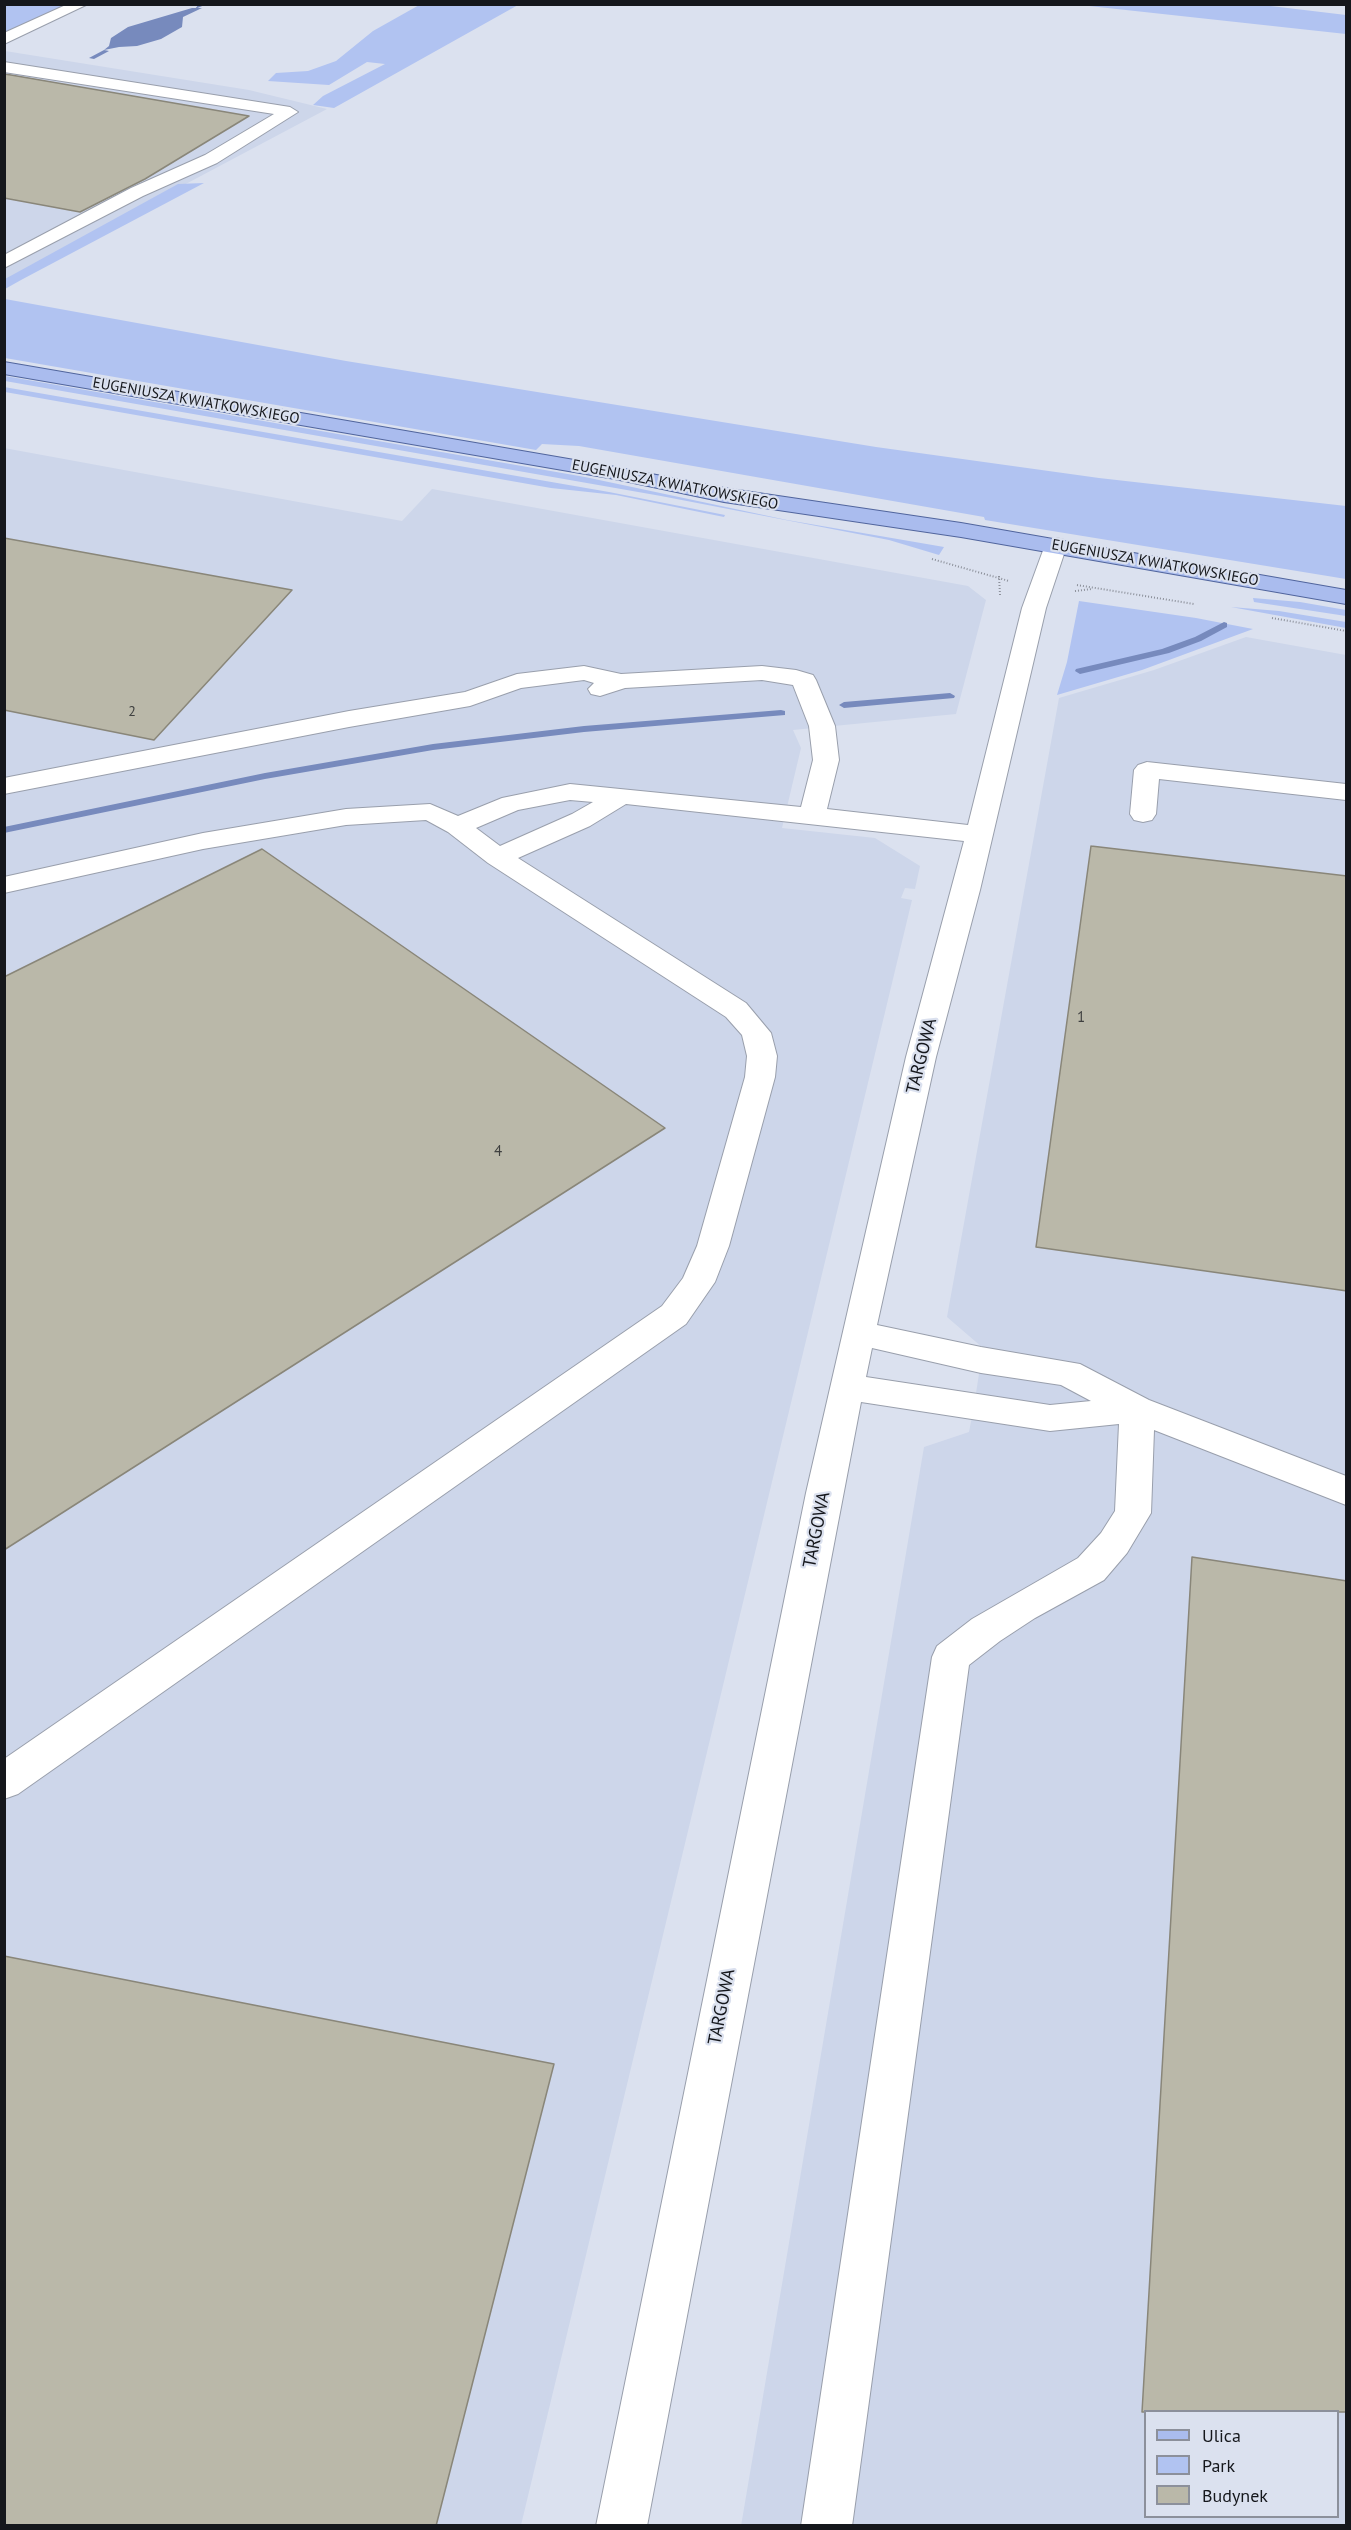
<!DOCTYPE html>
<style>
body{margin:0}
#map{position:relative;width:1351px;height:2530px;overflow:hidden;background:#dbe1ef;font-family:"PT Sans",sans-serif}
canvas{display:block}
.frame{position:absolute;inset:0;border:6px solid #15171c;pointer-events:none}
.legend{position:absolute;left:1144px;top:2410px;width:195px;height:108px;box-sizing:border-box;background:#dbe1ef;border:2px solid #8c909b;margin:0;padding:8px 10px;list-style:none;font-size:18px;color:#15171c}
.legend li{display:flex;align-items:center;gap:12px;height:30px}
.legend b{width:30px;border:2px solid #8c909b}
</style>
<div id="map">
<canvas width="1351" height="2530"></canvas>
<div class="frame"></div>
<ul class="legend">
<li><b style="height:8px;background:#aabcee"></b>Ulica</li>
<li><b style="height:16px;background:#b1c3f1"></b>Park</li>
<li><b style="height:16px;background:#bab8a9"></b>Budynek</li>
</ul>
</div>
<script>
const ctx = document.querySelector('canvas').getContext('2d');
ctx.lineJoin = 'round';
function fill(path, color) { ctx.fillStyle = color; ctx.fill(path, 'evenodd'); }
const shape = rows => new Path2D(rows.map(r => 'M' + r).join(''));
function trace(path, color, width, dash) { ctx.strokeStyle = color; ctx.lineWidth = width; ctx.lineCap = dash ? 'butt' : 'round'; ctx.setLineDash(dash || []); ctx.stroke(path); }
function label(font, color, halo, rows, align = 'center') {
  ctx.font = font + ' "PT Sans",sans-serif'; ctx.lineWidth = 4.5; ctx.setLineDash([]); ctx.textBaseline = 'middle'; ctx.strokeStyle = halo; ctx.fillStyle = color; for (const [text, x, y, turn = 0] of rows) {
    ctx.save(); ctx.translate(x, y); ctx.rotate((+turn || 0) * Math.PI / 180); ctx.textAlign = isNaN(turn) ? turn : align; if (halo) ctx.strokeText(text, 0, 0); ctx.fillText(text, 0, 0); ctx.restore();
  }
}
fill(shape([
 [5,51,249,90,327,109,5,280],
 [4,448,402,521,432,489,968,586,986,600,956,714,793,730,801,748,782,828,875,838,920,866,915,889,905,888,901,898,912,900,521,2525,5,2525],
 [1246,637,1346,655,1346,2525,741,2526,924,1447,969,1432,974,1406,983,1348,947,1317,1059,698,1154,670],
 [1146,2412,1338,2412,1338,2516,1146,2516]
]), '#cdd6ea');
fill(shape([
 [421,4,518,5,334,108,313,105,323,96,385,64,367,62,329,85,268,81,276,73,308,71,336,61,373,31],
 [1254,4,1346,15,1346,34,1080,5],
 [4,5,73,5,5,36],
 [204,183,21,280,5,289,5,279,178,184],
 [5,299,346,361,876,447,1099,478,1346,506,1346,579,985,520,984,517,579,446,542,444,536,450,5,358],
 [5,376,585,477,787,520,944,547,939,555,889,540,661,496,5,381],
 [4,387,609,492,725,515,724,517,616,495,551,488,5,392],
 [1253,598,1300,602,1346,610,1346,616,1254,602],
 [1079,601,1196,618,1253,629,1142,670,1057,695,1067,662],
 [1231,607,1279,611,1346,622,1346,628]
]), '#b1c3f1');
fill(shape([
 [192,8,202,8,183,17,182,27,161,39,137,46,119,47,104,50,109,46,111,38,128,27]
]), '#778abd');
fill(shape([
 [199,4,207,4,195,9,199,4],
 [104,50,109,51,94,59,89,58,104,50],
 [1224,622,1227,623,1227,627,1201,641,1169,653,1080,674,1075,671,1076,669,1162,649,1195,637,1224,622],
 [950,693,955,696,954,698,844,708,839,705,844,702,950,693],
 [781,710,785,711,785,715,584,732,433,750,265,779,4,833,4,827,265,773,433,744,584,726,781,710]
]), '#778abd');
const building = shape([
 [4,74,11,75,249,116,145,179,80,212,4,198,4,74],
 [4,538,292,590,154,740,4,710,4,538],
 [1091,846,1347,876,1347,1291,1036,1247,1091,846],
 [262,849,665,1128,4,1550,4,977,262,849],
 [1192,1557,1347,1581,1347,2412,1142,2412,1192,1557],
 [4,1956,554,2064,436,2526,4,2526,4,1956]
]);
fill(building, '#bab8a9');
trace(building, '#898679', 1.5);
const minor = shape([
 [68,4,88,4,4,44,4,33,68,4],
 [4,62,290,107,298,112,217,163,143,196,4,268,4,255,131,188,205,155,274,114,4,72,4,62],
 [1056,538,1064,540,1067,545,1046,608,980,890,936,1057,877,1325,981,1347,1080,1364,1149,1400,1346,1476,1346,1505,1154,1430,1151,1513,1127,1553,1104,1580,1035,1618,1000,1641,969,1665,852,2526,801,2526,932,1657,937,1646,972,1619,1078,1558,1101,1533,1115,1511,1119,1424,1050,1431,861,1402,647,2526,596,2526,806,1493,906,1057,964,841,626,804,590,826,518,858,746,1003,771,1033,777,1056,775,1077,729,1246,715,1282,686,1324,18,1794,4,1799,4,1759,662,1306,683,1278,697,1246,745,1077,747,1056,742,1035,726,1017,488,863,448,832,426,820,346,825,203,849,4,893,4,877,203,833,346,809,430,804,458,816,502,798,570,784,801,807,813,760,809,726,793,685,762,680,625,688,600,696,591,694,588,689,594,683,584,680,521,688,470,706,349,727,4,794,4,778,349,711,465,692,517,674,584,666,621,674,762,666,796,670,813,675,816,680,835,726,839,760,827,809,968,825,1022,608,1045,545,1048,540,1056,538],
 [570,800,593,802,572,814,500,846,476,828,518,810,570,800],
 [872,1348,981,1373,1061,1385,1091,1401,1050,1405,866,1377,872,1348],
 [1147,762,1346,784,1346,800,1159,779,1156,814,1152,820,1143,822,1134,820,1130,814,1134,770,1138,765,1147,762]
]);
const major = shape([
 [4,362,615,467,724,488,961,523,1346,590,1346,604,961,537,724,502,615,479,4,374,4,362]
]);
trace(minor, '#999fac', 2);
trace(major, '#51659d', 2);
trace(shape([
 [932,559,1009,581],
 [999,576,1000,595],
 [1077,585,1194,604],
 [1075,591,1092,589],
 [1272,618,1346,631]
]), '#8c909a', 2, [1, 2]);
fill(minor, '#fff');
fill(major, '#aabcee');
label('14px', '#3e3f3f', null, [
 ["2",132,712]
]);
label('15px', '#15171c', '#dbe1ef', [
 ["EUGENIUSZA KWIATKOWSKIEGO",196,401,10],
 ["EUGENIUSZA KWIATKOWSKIEGO",675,485,11],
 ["EUGENIUSZA KWIATKOWSKIEGO",1155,563,10]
]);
label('15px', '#3e3f3f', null, [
 ["1",1081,1018],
 ["4",498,1152]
]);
label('18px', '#15171c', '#dbe1ef', [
 ["TARGOWA",922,1056,-76],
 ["TARGOWA",817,1530,-79],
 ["TARGOWA",722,2007,-79]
]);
</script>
